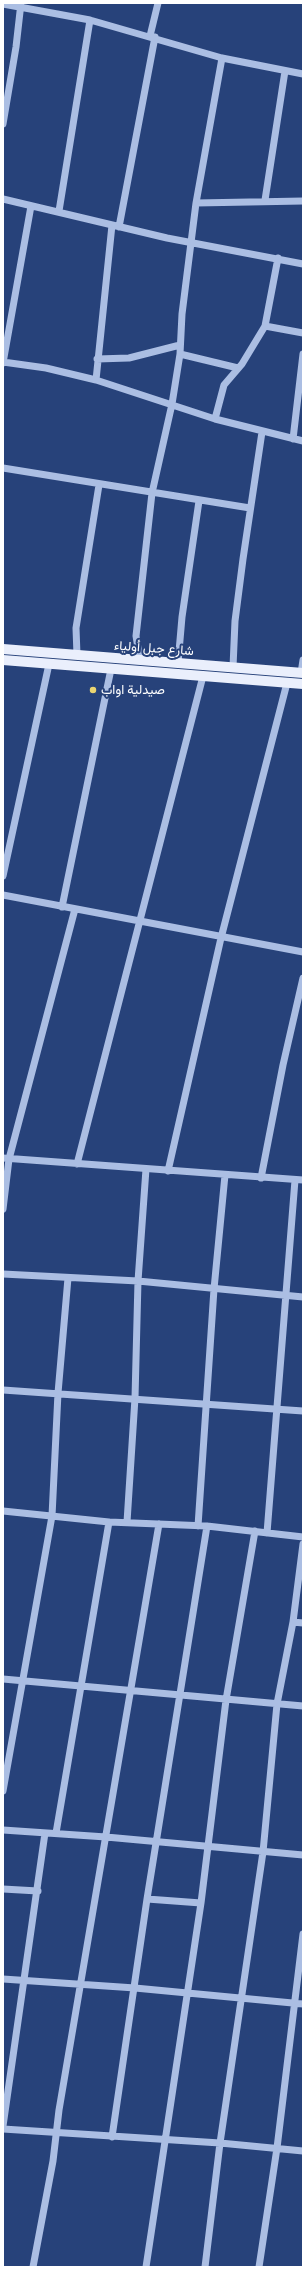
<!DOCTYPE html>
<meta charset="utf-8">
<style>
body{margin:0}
#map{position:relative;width:306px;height:2270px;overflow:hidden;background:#27427a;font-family:Ubuntu,sans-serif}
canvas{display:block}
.frame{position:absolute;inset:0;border:4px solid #fff;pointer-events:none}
</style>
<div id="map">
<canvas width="306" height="2270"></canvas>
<div class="frame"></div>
</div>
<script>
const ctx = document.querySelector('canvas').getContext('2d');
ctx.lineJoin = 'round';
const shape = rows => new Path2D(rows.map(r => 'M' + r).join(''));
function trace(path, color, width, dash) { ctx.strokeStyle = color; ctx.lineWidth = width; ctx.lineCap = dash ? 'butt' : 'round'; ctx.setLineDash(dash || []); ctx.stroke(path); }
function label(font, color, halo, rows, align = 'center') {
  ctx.font = font + ' Ubuntu,Vazirmatn,sans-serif'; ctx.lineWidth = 4; ctx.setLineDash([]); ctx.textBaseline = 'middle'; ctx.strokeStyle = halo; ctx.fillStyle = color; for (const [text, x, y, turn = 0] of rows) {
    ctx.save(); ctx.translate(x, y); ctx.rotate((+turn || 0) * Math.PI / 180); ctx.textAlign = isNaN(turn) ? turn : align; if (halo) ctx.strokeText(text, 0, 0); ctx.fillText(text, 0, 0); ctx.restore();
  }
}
trace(shape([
 [3,4,90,20,222,58,303,74],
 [150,36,158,3],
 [3,124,16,47,21,3],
 [3,199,167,238,303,264],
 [265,200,285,71],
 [196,203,303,201],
 [59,211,90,20],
 [119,227,155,37],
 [265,326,303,333],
 [180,354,238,368],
 [97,359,129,358,180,345],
 [3,362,46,368,96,380,215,419,303,441],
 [3,363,31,206],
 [96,380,112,225],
 [215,419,224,385,242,364,265,326,278,258],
 [293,439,303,354],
 [3,468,250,508],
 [77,655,76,628,99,485],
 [140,660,136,636,152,493,172,404,180,354,182,314,196,203,222,58],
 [178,663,182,617,199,501],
 [233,667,235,621,243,559,262,432],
 [301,673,303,660],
 [3,876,49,664],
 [3,895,303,952],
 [62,907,111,669],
 [3,1158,303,1180],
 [77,1164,203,676],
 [168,1171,221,938,287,683],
 [261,1178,283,1065,303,978],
 [3,1209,9,1159,75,909],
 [3,1274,138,1281,303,1297],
 [3,1390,303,1411],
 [3,1511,109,1522,207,1526,303,1537],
 [127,1522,135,1398,138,1281,146,1169],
 [198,1526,214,1289,225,1175],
 [267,1533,295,1180],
 [293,1622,303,1623],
 [3,1679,303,1706],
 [3,1791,52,1516,58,1393,68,1278],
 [3,1830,106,1837,303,1855],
 [56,1833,109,1522],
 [3,1889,38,1891],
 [147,1899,201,1903],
 [3,1979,135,1988,303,2004],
 [3,2126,45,1833],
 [3,2129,220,2143,303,2151],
 [112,2137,147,1899,207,1526],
 [33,2267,53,2161,59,2110,159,1524],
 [146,2267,201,1903,226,1700,255,1531],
 [205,2267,220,2143,263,1852,277,1704,293,1622,303,1544],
 [259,2267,277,2148,303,1934]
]), '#abbee3', 7);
trace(shape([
 [3,649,303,673],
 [3,660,303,684]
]), '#eaeffc', 10);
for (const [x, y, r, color] of [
 [93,690,4,"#ebd571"]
]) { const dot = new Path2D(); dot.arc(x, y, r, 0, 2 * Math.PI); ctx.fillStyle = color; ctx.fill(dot); trace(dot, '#27427a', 1.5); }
label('13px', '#fff', '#27427a', [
 ["شارع جبل أولياء",154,648,4]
]);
label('13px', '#fff', '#27427a', [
 ["صيدلية اواب",101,690]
], 'left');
</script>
